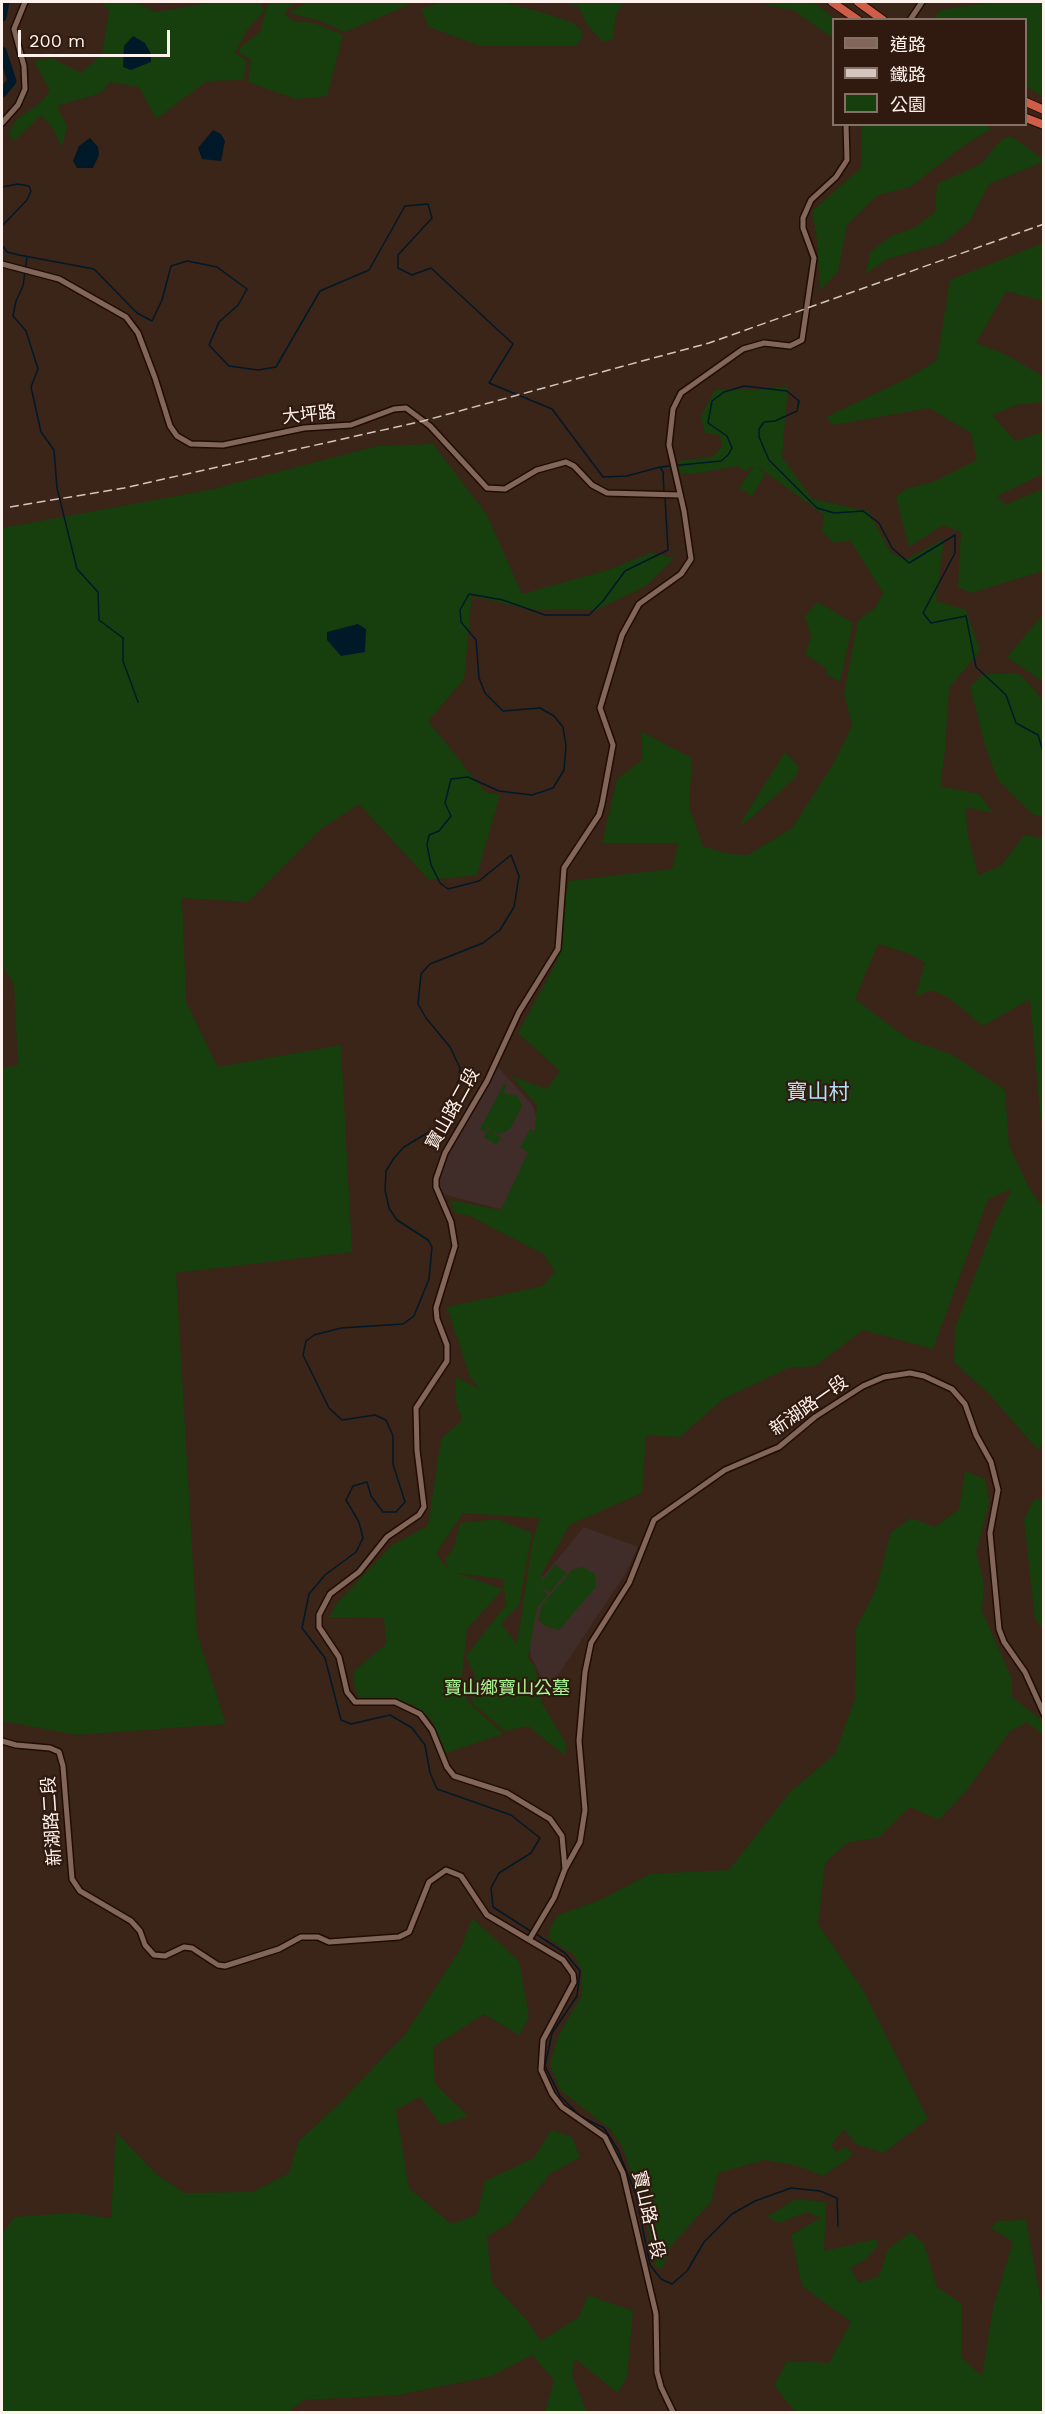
<!DOCTYPE html>
<meta charset="utf-8">
<style>
body{margin:0}
#map{position:relative;width:1045px;height:2414px;overflow:hidden;background:#3b2418;font-family:"Work Sans","Noto Sans TC",sans-serif}
canvas{display:block}
.frame{position:absolute;inset:0;border:3px solid #fff2ec;pointer-events:none}
.legend{position:absolute;left:832px;top:18px;width:195px;height:108px;box-sizing:border-box;background:#301a0f;border:2px solid #837067;margin:0;padding:8px 10px;list-style:none;font-size:18px;color:#fff2ec}
.legend li{display:flex;align-items:center;gap:12px;height:30px}
.legend b{width:30px;border:2px solid #837067}
.scale{position:absolute;left:18px;top:30px;width:152px;height:27px;box-sizing:border-box;border:3px solid #fff2ec;border-top:0;padding-left:8px;font-size:18px;line-height:21px;white-space:nowrap;color:#fff2ec;-webkit-text-stroke:4px #301a0f;paint-order:stroke}
</style>
<div id="map">
<canvas width="1045" height="2414"></canvas>
<div class="frame"></div>
<ul class="legend">
<li><b style="height:8px;background:#816659"></b>道路</li>
<li><b style="height:8px;background:#d5c5be"></b>鐵路</li>
<li><b style="height:16px;background:#173f0d"></b>公園</li>
</ul>
<div class="scale">200 m</div>
</div>
<script>
const ctx = document.querySelector('canvas').getContext('2d');
ctx.lineJoin = 'round';
function fill(path, color) { ctx.fillStyle = color; ctx.fill(path, 'evenodd'); }
const shape = rows => new Path2D(rows.map(r => 'M' + r).join(''));
function trace(path, color, width, dash) { ctx.strokeStyle = color; ctx.lineWidth = width; ctx.lineCap = dash ? 'butt' : 'round'; ctx.setLineDash(dash || []); ctx.stroke(path); }
function label(font, color, halo, rows, align = 'center') {
  ctx.font = font + ' "Work Sans","Noto Sans TC",sans-serif'; ctx.lineWidth = 4.5; ctx.setLineDash([]); ctx.textBaseline = 'middle'; ctx.strokeStyle = halo; ctx.fillStyle = color; for (const [text, x, y, turn = 0] of rows) {
    ctx.save(); ctx.translate(x, y); ctx.rotate((+turn || 0) * Math.PI / 180); ctx.textAlign = isNaN(turn) ? turn : align; if (halo) ctx.strokeText(text, 0, 0); ctx.fillText(text, 0, 0); ctx.restore();
  }
}
fill(shape([
 [498,1067,533,1106,541,1134,508,1211,442,1194,438,1183,439,1169],
 [584,1527,638,1547,624,1576,548,1690,531,1657,523,1601]
]), '#402c29');
fill(shape([
 [102,2,135,2,156,12,213,2,261,2,264,11,247,30,235,53,247,61,243,80,207,81,156,119,139,87,110,82,101,93,57,106,67,127,62,147,53,129,41,115,14,141,8,133,17,119,40,103,50,91,34,61,51,58,81,73,102,54,109,11],
 [268,2,299,2,289,7,285,14,293,21,314,23,343,35,327,96,296,99,248,82,251,59,240,54,240,48,260,32],
 [307,2,415,2,345,32,320,21,289,13],
 [442,2,501,2,538,11,573,23,583,32,581,40,576,46,480,46,429,27,421,9],
 [558,2,623,2,616,15,613,39,603,42,588,26,578,6],
 [754,2,813,2,835,19,833,38,793,10],
 [995,2,1043,2,1043,96,1026,87,1026,20,932,19,941,10],
 [983,124,991,129,966,144,910,187,878,195,847,225,838,272,820,290,817,239,812,211,862,167,862,125],
 [1011,136,1043,159,1043,162,989,184,970,221,943,243,887,259,865,274,871,251,889,237,914,228,935,212,937,184,981,164,1002,139],
 [1043,243,1043,301,1006,291,976,343,1003,353,1043,376,1043,402,1016,405,992,415,1015,441,1043,432,1043,474,997,496,1005,505,1043,489,1043,571,971,593,958,587,961,532,943,525,909,547,896,497,905,489,933,482,977,460,971,433,929,408,833,425,826,417,910,377,937,360,950,280],
 [788,386,782,457,812,499,868,511,891,553,905,560,944,539,936,601,966,610,980,651,949,688,945,751,940,786,979,794,993,813,966,807,967,831,978,875,1001,866,1024,835,1043,838,1043,1147,1030,999,983,1026,950,999,933,990,915,996,925,963,910,954,878,944,855,999,908,1039,951,1054,1005,1090,1009,1145,1029,1188,1043,1207,1043,1445,1037,1449,988,1393,954,1362,955,1328,994,1225,1012,1189,988,1199,933,1349,863,1330,815,1366,789,1368,723,1399,680,1437,646,1435,642,1493,569,1525,542,1574,542,1581,555,1564,566,1573,550,1593,540,1586,548,1595,537,1608,528,1658,535,1667,542,1703,567,1746,564,1755,528,1726,505,1731,472,1703,475,1676,466,1656,506,1605,503,1579,456,1573,503,1589,467,1629,461,1685,468,1702,503,1734,446,1753,432,1721,415,1706,395,1698,360,1698,355,1691,353,1672,386,1644,384,1618,329,1617,337,1603,392,1545,428,1526,441,1439,462,1420,456,1402,456,1377,481,1390,470,1377,447,1307,543,1286,555,1271,543,1254,470,1216,455,1213,450,1200,501,1210,528,1152,520,1148,530,1129,535,1131,537,1105,511,1076,547,1089,560,1071,518,1033,557,961,568,881,672,869,678,843,602,843,617,779,642,760,642,732,692,758,689,807,703,846,728,854,748,855,792,828,832,766,852,726,844,693,858,620,875,608,883,593,850,540,834,543,822,532,824,515,757,466,765,475,752,496,739,488,755,465,746,471,737,466,693,474,680,473,679,461,712,457,722,447,720,435,705,433,701,416,715,390,767,389],
 [463,1513,540,1518,533,1539,517,1644,501,1624,519,1605,532,1533,497,1519,460,1523,454,1547,445,1560,449,1571,436,1553],
 [433,444,487,515,522,594,611,569,650,553,674,558,646,586,596,610,531,610,472,596,464,679,428,721,485,792,500,795,477,875,429,880,359,804,321,829,248,902,182,898,186,1002,218,1067,341,1045,352,1252,176,1273,197,1634,226,1724,77,1735,2,1721,2,1069,18,1065,14,984,2,966,2,528,209,490,377,446],
 [818,602,853,623,840,682,826,674,827,669,805,654,811,637,805,616],
 [1043,614,1043,682,1007,657],
 [1019,673,1043,700,1043,817,1032,814,998,780,986,749,970,687,983,674],
 [785,752,799,767,796,777,749,820,739,825],
 [504,1084,507,1085,503,1093,518,1096,522,1106,510,1129,501,1134,492,1132,501,1138,496,1145,484,1137,488,1130,491,1131,488,1127,485,1132,480,1129],
 [965,1471,985,1479,989,1503,976,1552,984,1585,982,1611,1012,1679,1012,1697,1043,1721,1043,1735,1027,1722,1010,1731,967,1790,939,1820,910,1807,879,1837,847,1843,825,1863,818,1924,863,1990,928,2119,884,2153,856,2144,844,2129,831,2145,836,2152,846,2147,853,2155,823,2176,798,2166,765,2160,718,2173,711,2202,670,2247,662,2269,655,2266,645,2214,622,2146,610,2129,560,2090,550,2064,558,2036,582,1995,582,1970,573,1954,548,1938,551,1925,558,1915,600,1900,650,1874,729,1870,790,1792,835,1754,855,1699,856,1628,876,1589,891,1532,911,1518,935,1527,959,1509],
 [1034,1499,1043,1499,1043,1630,1035,1619,1024,1520],
 [582,1567,595,1574,596,1587,559,1630,545,1626,539,1621,541,1606,572,1570],
 [472,1918,519,1961,529,2017,519,2035,484,2014,433,2047,435,2084,468,2116,441,2125,420,2097,396,2110,409,2188,451,2224,477,2215,485,2181,534,2158,551,2130,572,2137,580,2157,550,2174,510,2223,487,2236,492,2283,525,2318,541,2341,579,2317,588,2295,633,2311,627,2377,618,2393,575,2359,572,2376,587,2412,545,2412,554,2380,532,2355,492,2376,398,2395,304,2400,288,2412,2,2412,2,2236,14,2217,75,2213,111,2218,116,2132,157,2175,185,2193,253,2192,289,2173,298,2142,340,2103,406,2033,461,1948],
 [795,2199,826,2202,824,2251,876,2239,878,2246,865,2260,850,2268,859,2283,879,2276,888,2249,911,2232,924,2244,937,2287,961,2303,961,2357,982,2376,993,2308,1013,2242,991,2228,997,2221,1026,2220,1043,2312,1043,2412,795,2412,774,2385,787,2361,829,2363,851,2322,802,2286,791,2235,821,2218,807,2212,779,2223,767,2217]
]), '#173f0d');
fill(shape([
 [133,36,145,43,151,54,151,62,131,70,123,67,124,46],
 [213,130,221,134,225,141,221,161,202,159,198,148],
 [90,138,98,147,99,155,93,168,77,168,73,161,79,146],
 [358,624,366,629,365,652,341,656,327,640,327,632]
]), '#001929');
trace(shape([
 [2,187,18,184,29,186,31,191,27,200,2,226],
 [2,245,7,252,19,255,94,269,137,313,152,321,162,300,171,266,187,261,217,267,247,289,238,305,219,322,209,345,229,366,258,370,276,367,320,291,369,270,405,206,428,204,432,218,398,255,398,268,412,275,431,268,513,344,489,383,552,409,603,477,627,476,660,467,663,472,664,493],
 [27,257,23,286,16,301,13,316,26,331,38,369,31,387,41,432,54,450,57,488,77,569,98,592,99,620,123,638,123,661,138,702],
 [660,467,721,461,728,455,732,448,727,436,708,423,712,401,724,392,744,386,787,391,799,401,797,411,775,421,764,422,759,429,759,437,769,460,817,508,834,513,863,511,879,523,892,548,909,563,955,535,955,553,923,613,931,623,966,616,976,667,1006,695,1016,723,1038,735,1044,754],
 [532,1932,493,1907,491,1888,499,1873,531,1853,540,1838,511,1815,437,1789,430,1773,425,1745,412,1728,390,1715,351,1724,341,1720,325,1658,302,1628,309,1594,325,1575,356,1552,363,1538,359,1522,346,1500,353,1486,367,1482,371,1496,383,1512,396,1512,405,1502,393,1464,393,1436,386,1420,375,1415,342,1420,329,1408,303,1355,306,1341,314,1335,341,1328,403,1324,414,1316,429,1279,432,1247,428,1240,397,1220,389,1208,385,1190,386,1171,394,1158,404,1147,437,1127,459,1079,460,1068,450,1047,426,1018,418,1004,421,974,430,964,483,943,500,930,514,907,519,876,511,855,479,881,448,889,440,883,431,865,427,845,429,835,439,831,451,816,445,803,451,779,468,777,499,791,532,795,553,788,564,770,566,746,563,727,554,716,540,708,503,711,485,693,479,678,476,640,461,622,460,610,469,594,503,600,545,615,589,615,603,601,625,571,668,550,665,497],
 [536,1934,565,1953,580,1971,577,1996,552,2033,545,2066,560,2096,580,2116,604,2128,618,2150,636,2195,650,2265,661,2279,672,2284,687,2271,704,2242,732,2214,755,2201,791,2188,820,2191,837,2198,838,2226]
]), '#001929', 1.5);
trace(shape([
 [2,17,5,2],
 [2,51,12,81,2,93]
]), '#001929', 9);
const tertiary = shape([
 [910,20,922,2],
 [2,123,18,105,25,89,24,66,14,29,25,2],
 [2,264,59,279,126,317,138,333,155,378,170,426,177,436,191,444,223,445,304,428,351,425,394,409,406,408,430,426,487,488,505,489,537,470,566,462,574,466,592,485,607,493,680,495],
 [2,1741,16,1745,50,1748,59,1752,63,1766,72,1879,80,1891,131,1921,140,1931,145,1945,154,1955,165,1956,184,1947,192,1948,218,1965,225,1966,279,1949,301,1937,318,1937,329,1942,399,1937,409,1932,429,1882,446,1870,461,1876,487,1915,563,1960,573,1974,574,1982,543,2040,541,2070,552,2094,562,2107,605,2137,623,2173,656,2314,657,2372,661,2387,673,2412],
 [565,1869,562,1836,550,1819,507,1793,454,1776,447,1767,432,1730,420,1714,395,1702,355,1702,347,1692,339,1657,319,1627,319,1615,330,1594,359,1572,387,1537,419,1515,424,1507,417,1450,416,1408,447,1361,447,1345,437,1319,436,1308,455,1246,451,1222,436,1187,436,1179,445,1153,487,1081,519,1012,558,949,564,868,599,815,602,804,613,745,600,708,622,635,639,604,681,574,691,559,684,511,669,445,673,409,681,393,743,349,764,343,790,346,802,340,814,258,803,228,803,218,811,200,836,177,847,160,846,124],
 [529,1940,554,1898,565,1869,580,1842,585,1810,579,1741,585,1672,591,1643,629,1583,654,1520,725,1470,779,1447,815,1417,863,1386,884,1377,910,1373,924,1376,952,1389,965,1404,976,1435,991,1462,998,1490,990,1533,999,1629,1004,1642,1025,1672,1044,1714]
]);
const motorway = shape([
 [832,2,858,20],
 [858,2,883,20],
 [1026,102,1044,110],
 [1026,118,1044,125]
]);
trace(tertiary, '#210c03', 8);
trace(motorway, '#210c03', 10);
trace(tertiary, '#816659', 5);
trace(motorway, '#cf5d47', 8);
trace(shape([
 [10,507,124,488,423,421,620,367,709,343,1044,224]
]), '#d5c5be', 1.5, [9, 4.5]);
label('18px', '#fff2ec', '#301a0f', [
 ["大坪路",309,415,-6],
 ["寶山路二段",453,1109,-61],
 ["新湖路一段",809,1406,-35],
 ["新湖路二段",52,1821,-94],
 ["寶山路一段",648,2215,77]
]);
label('18px', '#a8f896', '#301a0f', [
 ["寶山鄉寶山公墓",507,1689]
]);
label('21px', '#aee2f6', '#301a0f', [
 ["寶山村",818,1093]
]);
</script>
